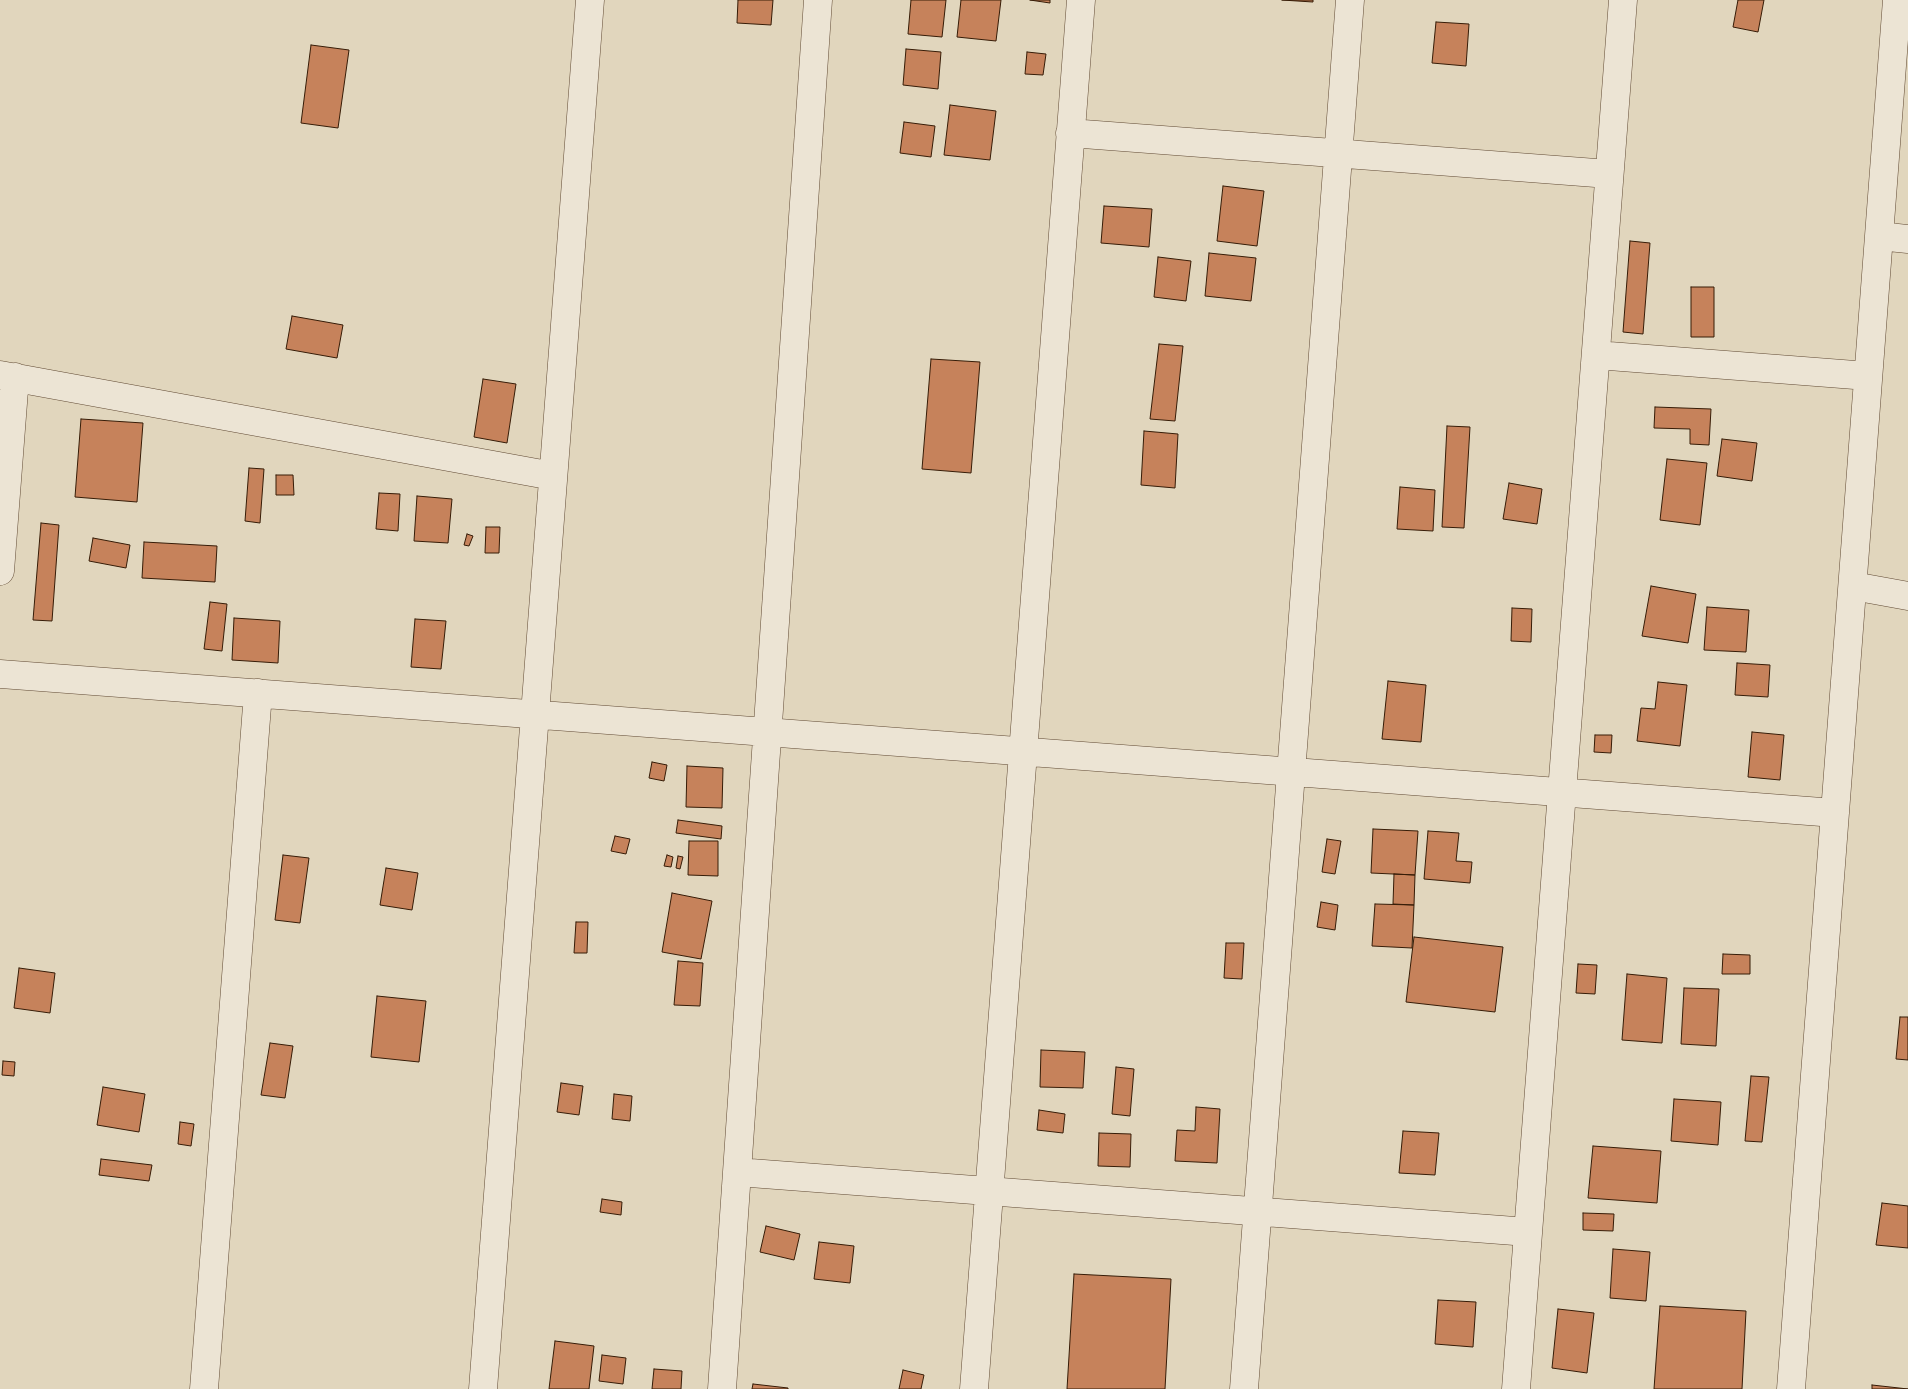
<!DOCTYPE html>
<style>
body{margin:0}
canvas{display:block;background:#e1d6bd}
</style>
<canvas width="1908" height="1389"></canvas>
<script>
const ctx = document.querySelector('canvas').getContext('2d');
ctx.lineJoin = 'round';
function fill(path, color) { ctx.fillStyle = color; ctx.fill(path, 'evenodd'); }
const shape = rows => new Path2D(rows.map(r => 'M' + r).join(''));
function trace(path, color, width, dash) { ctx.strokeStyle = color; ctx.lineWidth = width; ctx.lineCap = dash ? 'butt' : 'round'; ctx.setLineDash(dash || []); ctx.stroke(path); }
const building = shape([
 [738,0,773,0,771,25,737,23,738,0],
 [911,0,946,0,942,37,908,34,911,0],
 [961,0,1001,0,996,41,957,37,961,0],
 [1030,0,1050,0,1050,3,1030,0],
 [1282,0,1313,0,1313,2,1282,0],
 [1738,0,1764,0,1758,32,1733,27,1738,0],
 [1436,22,1469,24,1466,66,1432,63,1436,22],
 [311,45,349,50,338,128,301,123,311,45],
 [906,49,941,52,938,89,903,85,906,49],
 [1027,52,1046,54,1043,75,1025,74,1027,52],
 [950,105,996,111,990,160,944,155,950,105],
 [904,122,935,126,931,157,900,153,904,122],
 [1223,186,1264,191,1257,246,1217,241,1223,186],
 [1104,206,1152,209,1149,247,1101,243,1104,206],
 [1630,241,1650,243,1643,334,1623,332,1630,241],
 [1209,253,1256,258,1251,301,1205,296,1209,253],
 [1158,257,1191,261,1186,301,1154,297,1158,257],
 [1691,287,1714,287,1714,337,1691,337,1691,287],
 [292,316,343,325,337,358,286,349,292,316],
 [1159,344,1183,346,1175,421,1150,419,1159,344],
 [931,359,980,362,971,473,922,469,931,359],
 [483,379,516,384,507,443,474,437,483,379],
 [1655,407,1711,409,1709,445,1690,444,1690,429,1654,428,1655,407],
 [81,419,143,423,137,502,75,497,81,419],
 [1447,426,1470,427,1464,528,1442,527,1447,426],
 [1144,431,1178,434,1175,488,1141,485,1144,431],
 [1722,439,1757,443,1752,481,1717,476,1722,439],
 [1667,459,1707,463,1700,525,1660,520,1667,459],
 [249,468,264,469,260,523,245,521,249,468],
 [276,475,293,475,294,495,276,495,276,475],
 [1509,483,1542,489,1537,524,1503,519,1509,483],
 [1400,487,1435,490,1433,531,1397,529,1400,487],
 [379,493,400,494,398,531,376,529,379,493],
 [417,496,452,499,448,543,414,541,417,496],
 [41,523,59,525,52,621,33,620,41,523],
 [486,527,500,527,499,553,485,553,486,527],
 [467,534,473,536,469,546,464,545,467,534],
 [93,538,130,545,126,568,89,561,93,538],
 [144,542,217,546,215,582,142,578,144,542],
 [1651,586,1696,594,1688,643,1642,636,1651,586],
 [210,602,227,604,222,651,204,649,210,602],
 [1707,607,1749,610,1746,652,1704,650,1707,607],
 [1512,608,1532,609,1531,642,1511,641,1512,608],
 [234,618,280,621,278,663,232,660,234,618],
 [415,619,446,621,441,669,411,667,415,619],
 [1737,663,1770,665,1768,697,1735,695,1737,663],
 [1388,681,1426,685,1421,742,1382,739,1388,681],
 [1658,682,1687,685,1680,746,1637,741,1641,708,1655,709,1658,682],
 [1752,732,1784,735,1780,780,1748,777,1752,732],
 [1595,735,1612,735,1611,753,1594,752,1595,735],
 [652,762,667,765,664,781,649,778,652,762],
 [687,766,723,768,722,808,686,807,687,766],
 [678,820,722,826,721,839,676,833,678,820],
 [1373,829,1418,831,1415,875,1371,873,1373,829],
 [1428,831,1459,833,1456,861,1472,862,1470,883,1424,879,1428,831],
 [615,836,630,839,626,854,611,851,615,836],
 [1327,839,1341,841,1335,874,1322,872,1327,839],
 [689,841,718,841,718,876,688,875,689,841],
 [283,855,309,858,300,923,275,920,283,855],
 [667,855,673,857,671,867,664,866,667,855],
 [678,856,683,857,680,869,676,868,678,856],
 [386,868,418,873,412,910,380,905,386,868],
 [1394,874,1415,875,1414,905,1393,904,1394,874],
 [672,893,712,901,701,959,662,952,672,893],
 [1321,902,1338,905,1335,930,1317,927,1321,902],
 [1375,904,1414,905,1412,948,1372,946,1375,904],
 [576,922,588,922,587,953,574,953,576,922],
 [1414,937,1503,947,1495,1012,1406,1002,1414,937],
 [1226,943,1244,943,1242,979,1224,978,1226,943],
 [1723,954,1750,955,1750,974,1722,974,1723,954],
 [678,961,703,963,700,1006,674,1005,678,961],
 [1578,964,1597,965,1595,994,1576,993,1578,964],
 [19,968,55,973,50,1013,14,1008,19,968],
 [1627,974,1667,978,1662,1043,1622,1040,1627,974],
 [1684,988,1719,989,1716,1046,1681,1044,1684,988],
 [377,996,426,1001,419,1062,371,1057,377,996],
 [1900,1017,1908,1017,1908,1060,1896,1059,1900,1017],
 [270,1043,293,1046,285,1098,261,1095,270,1043],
 [1041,1050,1085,1052,1083,1088,1040,1087,1041,1050],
 [3,1061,15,1062,14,1076,2,1075,3,1061],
 [1116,1067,1134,1069,1130,1116,1112,1114,1116,1067],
 [1751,1076,1769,1077,1762,1142,1745,1141,1751,1076],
 [561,1083,583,1086,579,1115,557,1112,561,1083],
 [103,1087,145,1094,139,1132,97,1125,103,1087],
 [614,1094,632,1096,630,1121,612,1119,614,1094],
 [1674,1099,1721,1102,1718,1145,1671,1141,1674,1099],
 [1196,1107,1220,1109,1217,1163,1175,1161,1177,1130,1195,1131,1196,1107],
 [1039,1110,1065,1114,1063,1133,1037,1130,1039,1110],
 [180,1122,194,1124,191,1146,178,1144,180,1122],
 [1403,1131,1439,1133,1435,1175,1399,1173,1403,1131],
 [1099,1133,1131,1134,1130,1167,1098,1166,1099,1133],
 [1593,1146,1661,1151,1657,1203,1588,1198,1593,1146],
 [101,1159,152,1165,149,1181,99,1175,101,1159],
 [602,1199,622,1202,621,1215,600,1212,602,1199],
 [1882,1203,1908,1206,1908,1248,1876,1245,1882,1203],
 [1583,1213,1614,1214,1613,1231,1583,1230,1583,1213],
 [766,1226,800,1234,794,1260,760,1252,766,1226],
 [819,1242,854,1246,850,1283,814,1279,819,1242],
 [1613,1249,1650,1252,1646,1301,1610,1298,1613,1249],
 [1074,1274,1171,1279,1165,1389,1067,1389,1074,1274],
 [1438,1300,1476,1302,1473,1347,1435,1344,1438,1300],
 [1660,1306,1746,1311,1742,1389,1654,1389,1660,1306],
 [1558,1309,1594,1313,1587,1373,1552,1368,1558,1309],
 [555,1341,594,1346,589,1389,549,1389,555,1341],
 [602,1355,626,1358,623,1384,599,1381,602,1355],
 [654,1369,682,1371,681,1389,652,1389,654,1369],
 [903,1370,924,1375,921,1389,899,1389,903,1370],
 [753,1384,788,1388,788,1389,752,1389,753,1384],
 [1872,1385,1908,1389,1872,1389,1872,1385]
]);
fill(building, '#c6825b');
trace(building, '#361c07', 1);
const street = shape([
 [1070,133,1609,174],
 [1879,236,1908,239],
 [1596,355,1868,376],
 [0,375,553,476],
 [0,571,15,377],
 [1853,586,1908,596],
 [0,674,1835,813],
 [737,1172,1528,1232],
 [204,1389,258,693],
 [483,1389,590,0],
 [722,1389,818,0],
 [974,1389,1081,0],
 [1244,1389,1350,0],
 [1516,1389,1623,0],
 [1791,1389,1897,0]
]);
trace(street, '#614a34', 29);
trace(street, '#ece4d4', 28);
</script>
